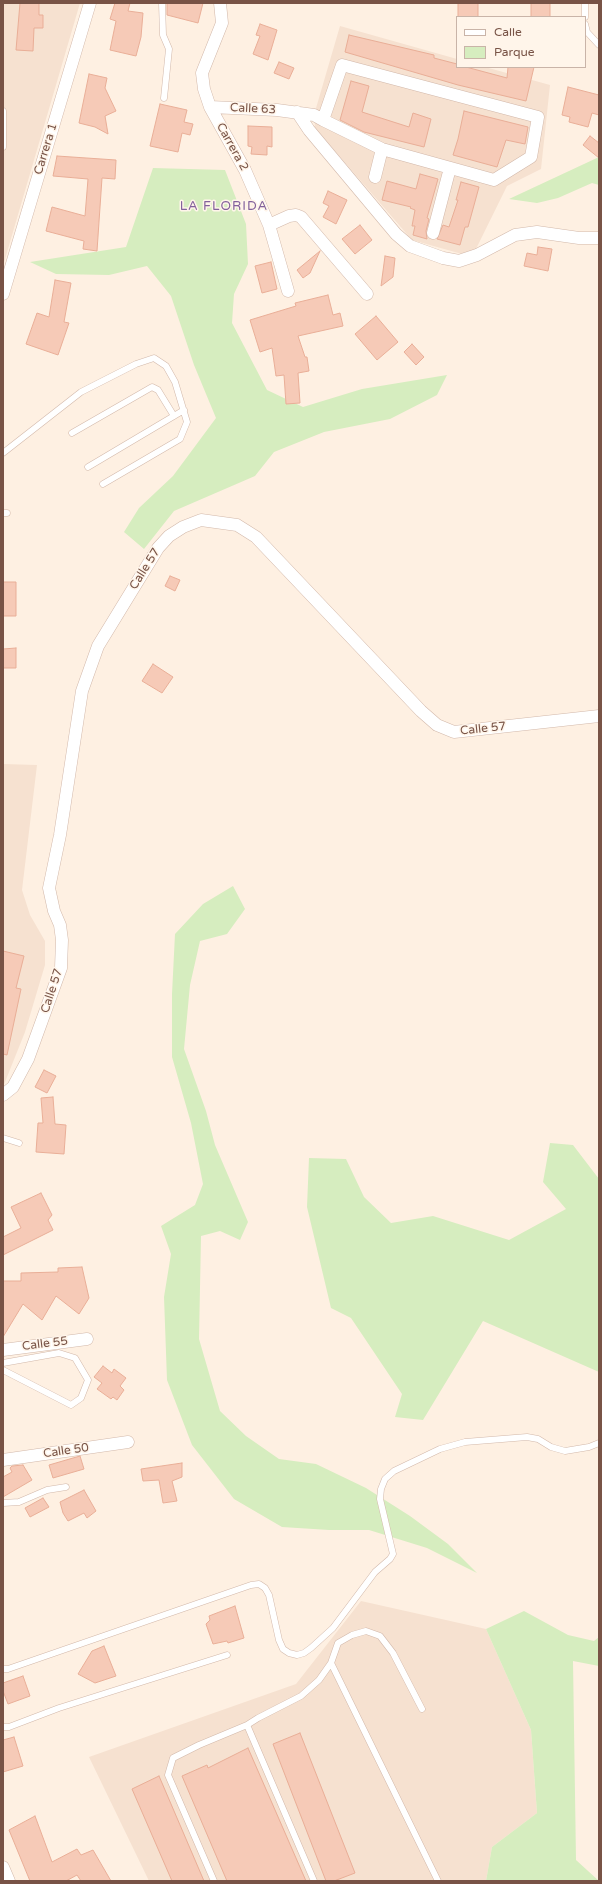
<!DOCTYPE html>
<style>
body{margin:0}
#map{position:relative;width:602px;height:1884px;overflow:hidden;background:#fef0e2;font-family:"Varela Round",sans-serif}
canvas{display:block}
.frame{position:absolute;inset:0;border:4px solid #785346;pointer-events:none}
.legend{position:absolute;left:456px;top:16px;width:130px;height:52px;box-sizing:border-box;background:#fff5ea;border:1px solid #c9b4a8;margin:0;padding:5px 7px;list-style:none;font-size:12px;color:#785346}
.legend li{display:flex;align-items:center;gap:8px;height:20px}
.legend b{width:20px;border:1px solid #c9b4a8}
</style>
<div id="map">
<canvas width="602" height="1884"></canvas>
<div class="frame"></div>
<ul class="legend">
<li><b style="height:5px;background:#fff"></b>Calle</li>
<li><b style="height:11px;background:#d6edbf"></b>Parque</li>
</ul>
</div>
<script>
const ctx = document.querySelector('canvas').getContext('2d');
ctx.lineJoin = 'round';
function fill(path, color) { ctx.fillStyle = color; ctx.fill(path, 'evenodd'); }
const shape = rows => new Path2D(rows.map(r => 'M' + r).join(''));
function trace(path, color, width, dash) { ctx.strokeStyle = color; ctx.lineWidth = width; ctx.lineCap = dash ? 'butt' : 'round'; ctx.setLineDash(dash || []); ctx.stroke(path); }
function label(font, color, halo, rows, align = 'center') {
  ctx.font = font + ' "Varela Round",sans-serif'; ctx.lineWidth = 3; ctx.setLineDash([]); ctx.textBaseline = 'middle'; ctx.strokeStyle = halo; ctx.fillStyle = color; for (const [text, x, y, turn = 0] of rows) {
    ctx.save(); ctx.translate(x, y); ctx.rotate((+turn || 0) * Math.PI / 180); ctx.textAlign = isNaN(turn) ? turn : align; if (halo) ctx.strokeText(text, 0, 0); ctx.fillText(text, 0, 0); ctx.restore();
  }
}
fill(shape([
 [3,3,80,3,3,266],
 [340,26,457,59,457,67,485,67,550,85,541,169,507,186,474,253,462,254,412,240,315,128,314,115],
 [3,764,37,765,22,890,30,915,45,941,45,965,25,1032,3,1087],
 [361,1601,486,1629,531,1730,537,1813,492,1847,486,1881,149,1881,89,1757,296,1684]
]), '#f6e1d0');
fill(shape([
 [599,157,599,185,592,183,558,198,537,203,509,199],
 [153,168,225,170,246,224,248,264,234,294,232,323,267,390,303,407,362,389,447,375,437,395,390,419,324,432,274,452,255,476,174,511,144,549,124,532,139,508,173,476,216,418,194,365,171,296,147,266,109,275,56,274,30,262,126,247],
 [233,886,245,909,227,934,200,941,190,985,184,1049,206,1111,215,1145,248,1222,240,1240,220,1231,201,1236,199,1339,220,1411,246,1436,279,1459,316,1464,366,1488,410,1516,448,1544,477,1573,427,1548,369,1530,329,1530,282,1527,234,1499,192,1445,167,1380,164,1297,171,1254,161,1226,195,1205,203,1184,191,1123,172,1057,172,994,175,934,203,904],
 [550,1143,573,1145,599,1179,599,1372,483,1321,423,1420,395,1417,402,1394,351,1318,331,1308,307,1207,309,1158,346,1159,364,1197,391,1223,433,1216,509,1240,566,1209,543,1182],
 [524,1611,568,1635,594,1641,599,1637,599,1666,573,1661,576,1860,599,1881,486,1881,492,1847,537,1813,531,1730,486,1629]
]), '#d6edbf');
const building = shape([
 [20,3,39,3,39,15,43,15,43,28,34,28,33,51,16,50,20,3],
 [115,3,130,3,128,11,143,13,141,37,136,56,110,50,116,21,110,19,115,3],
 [167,3,203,3,198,23,167,15,167,3],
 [458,3,478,3,478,17,458,17,458,3],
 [531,3,550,3,550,17,531,17,531,3],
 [260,24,277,30,268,60,253,54,260,36,256,35,260,24],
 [349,35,434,55,434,58,457,64,457,67,466,67,507,78,508,67,534,67,526,101,458,85,345,52,349,35],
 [279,62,294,68,289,79,274,73,279,62],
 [89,74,107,78,105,88,116,111,105,116,108,134,95,127,79,123,89,74],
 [351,81,369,86,362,112,409,127,413,113,431,119,424,147,364,132,340,120,351,81],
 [568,87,599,95,599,115,592,113,588,127,569,122,570,117,562,115,568,87],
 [160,104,187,110,184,122,193,124,190,135,182,133,178,152,150,146,160,104],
 [464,111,528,127,525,144,506,140,497,167,453,155,458,139,464,111],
 [248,126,272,127,272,147,267,146,267,155,251,154,252,147,248,146,248,126],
 [590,136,599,143,599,158,583,145,590,136],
 [57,156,116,160,115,179,102,178,97,251,83,249,84,241,46,231,52,207,85,216,88,179,53,176,57,156],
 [420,174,438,179,427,218,429,219,426,231,427,239,413,235,415,226,412,226,415,210,410,208,411,207,382,200,387,181,416,189,420,174],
 [461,182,479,187,468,227,465,227,460,245,437,239,443,225,449,227,458,200,456,200,461,182],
 [328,191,347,200,336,224,323,217,329,206,323,203,328,191],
 [360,225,372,240,355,254,342,239,360,225],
 [538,247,552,249,548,271,524,266,527,253,537,255,538,247],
 [320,251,310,273,303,278,297,270,320,251],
 [385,256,395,258,393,277,381,286,385,256],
 [271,262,277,289,262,293,255,266,271,262],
 [55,280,71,283,64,322,69,323,58,355,26,344,37,313,49,317,55,280],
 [328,295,333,315,340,313,343,326,298,336,305,357,307,357,309,371,298,373,300,403,286,404,284,375,276,376,272,348,260,352,250,320,296,306,295,303,328,295],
 [376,316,398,342,377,360,355,334,376,316],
 [412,344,424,357,416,365,404,352,412,344],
 [170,576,180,580,175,591,165,586,170,576],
 [3,582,16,582,16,616,3,616,3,582],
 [16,648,16,668,3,668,3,649,16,648],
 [153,664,173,677,162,693,142,681,153,664],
 [3,951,24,956,16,988,21,989,7,1055,3,1054,3,951],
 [44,1070,56,1076,47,1093,35,1087,44,1070],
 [53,1097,55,1124,66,1125,64,1154,36,1152,38,1123,43,1123,41,1098,53,1097],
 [41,1193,52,1215,48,1220,53,1230,3,1255,3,1237,21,1228,11,1207,41,1193],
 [82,1267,89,1298,79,1314,56,1296,42,1320,23,1304,3,1337,3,1281,21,1281,21,1273,58,1272,58,1268,82,1267],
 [103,1366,112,1373,114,1369,126,1378,120,1386,124,1390,117,1400,113,1397,111,1399,97,1389,102,1383,94,1377,103,1366],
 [80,1456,84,1469,53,1478,49,1465,80,1456],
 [182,1463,182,1477,172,1481,177,1501,163,1503,159,1480,143,1481,141,1469,182,1463],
 [23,1465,32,1480,3,1497,3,1477,12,1472,10,1468,12,1466,23,1465],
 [84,1490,96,1511,87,1518,84,1513,68,1521,63,1513,60,1502,84,1490],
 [43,1498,49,1507,30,1517,25,1508,43,1498],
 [235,1606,244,1638,228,1643,227,1641,213,1644,206,1624,210,1620,209,1616,235,1606],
 [104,1646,116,1676,95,1683,78,1674,92,1651,104,1646],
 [23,1676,30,1696,8,1704,3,1691,3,1683,23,1676],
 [300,1733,355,1873,334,1881,326,1881,273,1744,300,1733],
 [14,1737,23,1766,3,1772,3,1740,14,1737],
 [248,1748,306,1881,227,1881,182,1776,207,1765,208,1768,248,1748],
 [159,1776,204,1881,172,1881,132,1789,159,1776],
 [35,1816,52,1862,77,1849,81,1855,93,1850,111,1881,81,1881,77,1875,66,1881,30,1881,9,1830,35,1816]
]);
fill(building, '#f6cab7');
trace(building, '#e9ae97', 1);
const service = shape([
 [162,3,163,35,169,49,164,98],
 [585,3,585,17],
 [585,24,587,32,599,45],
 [3,111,3,147],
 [72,433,152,387,158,390,174,416],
 [3,453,81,392,136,364,154,358,166,366,175,382,187,422,180,439,103,484],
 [88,467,184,410],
 [3,513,7,513],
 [3,1138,19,1143],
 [3,1363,59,1353,75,1358,88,1380,81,1398,71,1405,3,1370],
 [3,1503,19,1502,47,1490,66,1487],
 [331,1663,338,1643,352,1635,366,1631,380,1636,393,1653,422,1709],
 [3,1669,8,1669,251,1585,259,1584,265,1588,269,1595,279,1640,283,1649,289,1653,297,1655,304,1653,311,1648,333,1628,375,1572,390,1559,393,1554,380,1499,381,1489,385,1479,394,1471,440,1449,465,1442,527,1437,538,1439,551,1447,565,1451,589,1447,599,1443],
 [247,1725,258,1718,301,1696,319,1680,331,1663,438,1881],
 [3,1727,9,1727,59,1708,227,1655],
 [214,1881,168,1775,173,1758,199,1745,247,1725,314,1881]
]);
const minor = shape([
 [220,3,222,23,202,73,204,89,210,107,245,170,269,225,288,291],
 [210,107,277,110,314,115,323,120,382,149,494,180,531,157,538,117,342,65,323,120],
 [297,112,309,130,396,234,410,246,443,258,459,261,477,255,515,235,537,232,579,238,599,238],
 [375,177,382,149],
 [269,225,289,216,296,215,301,217,367,294],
 [433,233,450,168],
 [3,294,90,3],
 [3,1095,13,1087,28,1059,61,968,62,940,60,925,54,911,49,888,60,835,82,691,98,646,158,548,169,536,183,527,201,520,237,525,256,537,421,711,437,725,454,732,599,716],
 [3,1350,87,1339],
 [3,1460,128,1442],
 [3,1867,9,1881]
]);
trace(service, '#d2b8aa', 7);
trace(minor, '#d2b8aa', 13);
trace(service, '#fff', 6);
trace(minor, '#fff', 12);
label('12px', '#785346', '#fff5ea', [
 ["Calle 63",253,109,3],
 ["Carrera 2",232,147,61],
 ["Carrera 1",46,149,-73],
 ["Calle 57",145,569,-58],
 ["Calle 57",483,729,-6],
 ["Calle 57",52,991,-72],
 ["Calle 55",45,1344,-7],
 ["Calle 50",66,1451,-8]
]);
ctx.letterSpacing = '1px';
label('13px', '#82619c', '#fff5ea', [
 ["LA FLORIDA",224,207]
]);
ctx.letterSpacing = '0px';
</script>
